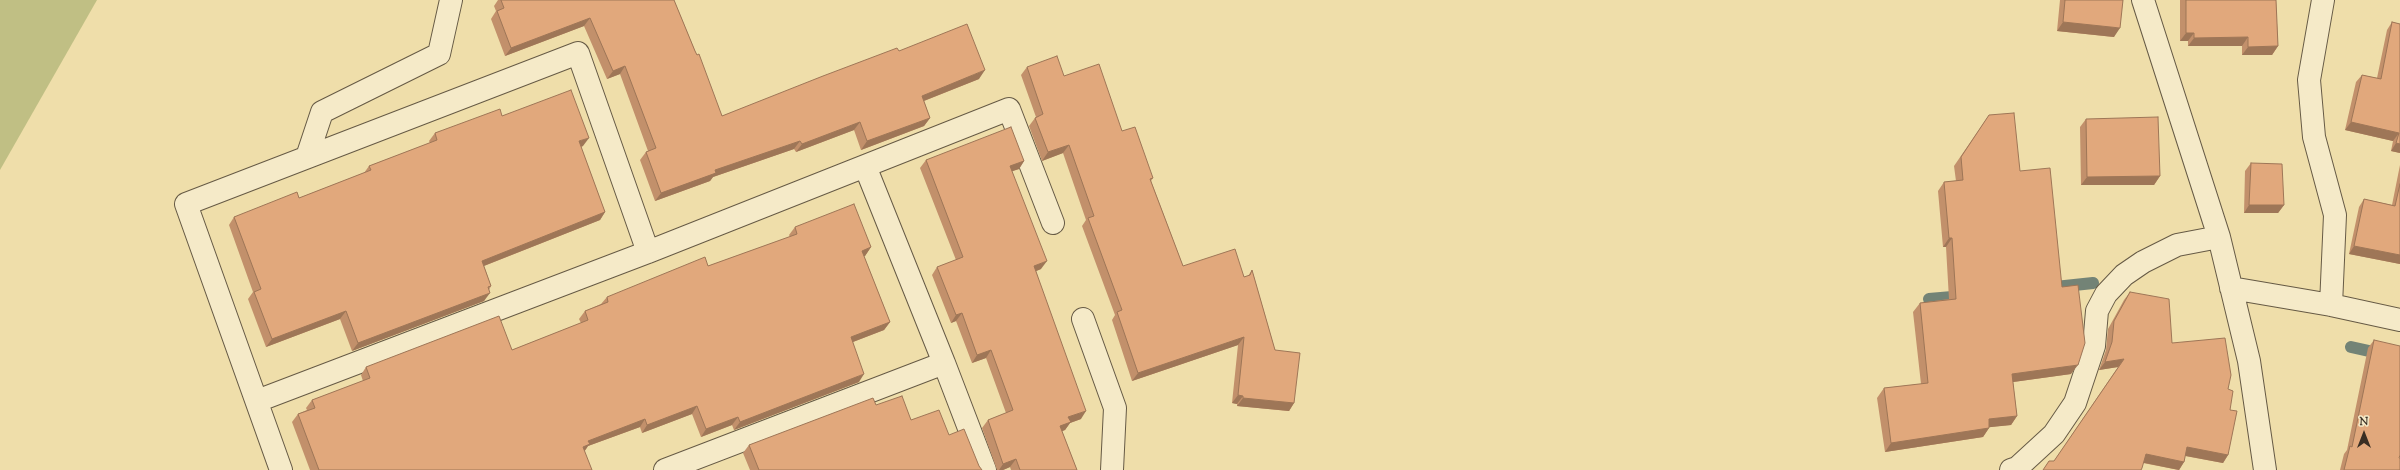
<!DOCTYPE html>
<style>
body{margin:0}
#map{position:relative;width:2400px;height:470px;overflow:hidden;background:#efdeaa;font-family:"Sorts Mill Goudy",serif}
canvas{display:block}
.north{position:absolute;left:2344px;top:414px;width:40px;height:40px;-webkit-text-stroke:3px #f5eac8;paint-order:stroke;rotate:0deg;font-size:11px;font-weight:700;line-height:16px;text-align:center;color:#392e23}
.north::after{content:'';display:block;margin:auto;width:14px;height:18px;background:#392e23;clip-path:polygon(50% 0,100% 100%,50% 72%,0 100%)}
</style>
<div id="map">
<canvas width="2400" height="470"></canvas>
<div class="north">N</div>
</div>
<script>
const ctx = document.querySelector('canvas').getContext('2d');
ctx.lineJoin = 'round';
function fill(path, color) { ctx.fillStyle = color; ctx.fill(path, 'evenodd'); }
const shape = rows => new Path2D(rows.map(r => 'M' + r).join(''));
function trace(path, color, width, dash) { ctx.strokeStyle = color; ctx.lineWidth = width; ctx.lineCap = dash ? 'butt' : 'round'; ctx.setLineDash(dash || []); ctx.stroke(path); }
fill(shape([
 [0,0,97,0,0,170]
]), '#c0bf84');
trace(shape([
 [2046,288,2093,283],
 [1929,299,1964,296],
 [2351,347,2400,358]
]), '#738376', 12);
const minor = shape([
 [2143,0,2219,237,2249,361,2265,470],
 [2323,0,2309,80,2314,137,2335,215,2331,305],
 [307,157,322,112,439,54,451,0],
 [2231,288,2331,305,2400,320],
 [1083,319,1115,408,1112,470],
 [944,363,985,470],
 [257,401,648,252],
 [281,470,186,204,578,53,648,252,1009,109,1053,223],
 [665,470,944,363,865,166],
 [2011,470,2017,468,2054,434,2075,403,2094,346,2097,311,2106,294,2124,275,2143,262,2177,245,2219,237]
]);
trace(minor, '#665a45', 24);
trace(minor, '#f5eac8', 22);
fill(shape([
 [498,0,674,0,722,116,899,51,979,79,924,101,930,118,924,126,861,150,854,130,796,152,794,149,713,177,710,181,655,201,640,160,646,152,648,151,620,74,607,79,584,26,505,56,491,19,496,11,494,6],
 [2060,0,2123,0,2114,37,2057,31],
 [2180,0,2276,0,2278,46,2272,55,2242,55,2242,46,2188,46,2188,41,2180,41],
 [2392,22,2400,24,2400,153,2391,151,2393,141,2345,130,2356,82,2362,75,2377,78,2387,30],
 [1027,67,1064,76,1122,131,1153,178,1151,181,1183,266,1244,277,1248,276,1252,270,1275,350,1294,403,1289,411,1237,406,1237,404,1232,403,1238,345,1132,381,1112,320,1115,315,1082,226,1086,220,1063,153,1042,161,1029,126,1035,118,1036,117,1021,75],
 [1989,115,2020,171,2071,374,2013,382,2017,416,2011,425,1989,427,1989,428,1983,437,1885,452,1877,398,1884,388,1921,384,1913,312,1920,303,1949,299,1946,247,1943,247,1938,191,1944,182,1956,181,1954,166],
 [502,116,583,146,581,147,605,212,600,220,484,266,491,286,489,290,484,301,352,351,340,319,266,347,248,299,253,292,229,225,234,217,299,198,364,173,369,166,430,143,429,141,435,133],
 [2086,119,2160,176,2154,185,2081,185,2080,127],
 [926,160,1024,161,1019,169,1012,171,1041,269,1036,271,1081,419,1070,423,1065,430,1062,431,1077,470,1011,470,1010,467,1003,470,997,470,982,428,988,420,1006,413,986,358,972,363,956,321,951,323,932,275,937,267,956,260,920,168],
 [2251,163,2284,205,2278,213,2244,213,2245,171],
 [2400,165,2400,264,2349,254,2359,207,2364,199,2392,205],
 [795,227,871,247,865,256,864,256,890,322,884,330,853,342,859,382,734,430,732,425,701,437,692,414,642,433,640,427,588,446,584,452,592,470,310,470,292,422,298,414,307,410,306,408,312,400,363,381,361,375,366,367,512,350,581,323,579,319,585,311,601,304,607,297,708,266,790,237,789,235],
 [2130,292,2172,343,2228,389,2230,410,2228,455,2223,463,2185,456,2184,462,2179,470,2143,463,2141,470,2043,470,2049,461,2054,461,2118,367,2099,370,2106,350,2108,329,2124,300],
 [2374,340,2399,458,2400,470,2340,470,2344,454,2347,450,2368,348],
 [876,405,911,420,949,435,982,470,750,470,743,453,749,445]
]), '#c2906b');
fill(shape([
 [590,18,584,26,505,56,511,48],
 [2063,22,2120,28,2114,37,2057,31],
 [2186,33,2194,33,2188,41,2180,41],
 [2248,37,2242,46,2188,46,2194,38],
 [2278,46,2272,55,2242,55,2248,47],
 [625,66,620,74,607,79,613,71],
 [985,70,979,79,916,104,922,96],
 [930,118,924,126,861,150,867,141],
 [860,122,854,130,796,152,802,144],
 [2351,122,2399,133,2393,141,2345,130],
 [589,138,583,146,574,149,579,141],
 [800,141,794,149,713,177,710,181,655,201,661,193,715,170],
 [2396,143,2400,144,2400,153,2391,151],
 [1069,145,1063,153,1042,161,1048,152],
 [1024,161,1019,169,1004,174,1010,166],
 [2160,176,2154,185,2081,185,2087,177],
 [2249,205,2284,205,2278,213,2244,213],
 [605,212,600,220,476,269,482,261],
 [1949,238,1952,238,1946,247,1943,247],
 [2354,246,2400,255,2400,264,2349,254],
 [871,247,865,256,856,259,862,251],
 [1047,261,1041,269,1029,274,1034,266],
 [490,293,484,301,352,351,358,343],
 [346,311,340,319,266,347,272,339],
 [962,313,956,321,951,323,956,315],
 [890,322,884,330,845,345,851,337],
 [1244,337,1238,345,1132,381,1138,373],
 [991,350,986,358,972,363,977,355],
 [2124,359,2118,367,2099,370,2105,362],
 [2078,365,2071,374,2006,383,2012,374],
 [864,374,859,382,734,430,740,422],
 [1238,395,1243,396,1237,404,1232,403],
 [1243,398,1294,403,1289,411,1237,406],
 [697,406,692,414,642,433,647,425],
 [1086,411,1081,419,1070,423,1065,430,1055,434,1060,426,1068,417],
 [2017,416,2011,425,1982,428,1989,419],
 [738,417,732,425,701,437,706,429],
 [645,419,640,427,588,446,584,452,583,447,588,441],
 [1989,428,1983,437,1885,452,1891,443],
 [2187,447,2228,455,2223,463,2181,455],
 [2146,454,2184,462,2179,470,2140,462],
 [1016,459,1010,467,1003,470,999,470,1003,464]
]), '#9e7657');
const building = shape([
 [501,0,674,0,695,51,697,55,699,54,722,116,823,76,897,48,899,51,967,24,985,70,922,96,930,118,867,141,860,122,802,144,800,141,715,170,716,173,661,193,646,152,656,148,625,66,613,71,590,18,511,48,497,11,504,8,501,0],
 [2065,0,2123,0,2120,28,2063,22,2065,0],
 [2186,0,2276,0,2278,46,2248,47,2248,37,2194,38,2194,33,2186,33,2186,0],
 [2392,22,2400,24,2400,144,2396,143,2399,133,2351,122,2362,75,2381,79,2392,22],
 [1057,56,1064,76,1099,64,1122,131,1135,127,1153,178,1150,179,1183,266,1235,249,1244,277,1250,275,1252,270,1275,350,1300,353,1294,403,1243,398,1243,396,1238,395,1244,337,1138,373,1117,312,1122,310,1088,218,1094,216,1069,145,1048,152,1035,118,1043,114,1027,67,1057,56],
 [571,90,589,138,579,141,605,212,482,261,491,286,488,287,490,293,358,343,346,311,272,339,254,292,261,289,234,217,297,192,299,198,371,170,369,166,437,140,435,133,500,109,502,116,571,90],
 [2014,113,2020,171,2050,168,2062,287,2078,285,2085,343,2078,365,2012,374,2017,416,1989,419,1989,428,1891,443,1884,388,1928,383,1920,303,1956,299,1952,238,1949,238,1944,182,1963,180,1961,157,1989,115,2014,113],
 [2158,117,2160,176,2087,177,2086,119,2158,117],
 [1011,127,1024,161,1010,166,1047,261,1034,266,1086,411,1068,417,1071,422,1060,426,1077,470,1020,470,1016,459,1003,464,988,420,1013,410,991,350,977,355,962,313,956,315,937,267,963,257,926,160,1011,127],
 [2251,163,2282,164,2284,205,2249,205,2251,163],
 [2400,184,2400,255,2354,246,2364,199,2395,206,2400,184],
 [854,204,871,247,862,251,890,322,851,337,864,374,740,422,738,417,706,429,697,406,647,425,645,419,588,441,590,444,583,447,592,470,319,470,298,414,315,408,312,400,370,378,366,367,499,316,512,350,588,320,585,311,608,302,607,297,705,257,708,266,797,234,795,227,854,204],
 [2130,292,2169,299,2172,343,2225,338,2231,375,2228,389,2233,391,2230,410,2237,411,2228,455,2187,447,2184,462,2146,454,2142,468,2141,470,2043,470,2049,461,2054,461,2124,359,2105,362,2112,342,2114,321,2130,292],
 [2374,340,2400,346,2400,455,2399,458,2400,458,2400,470,2344,470,2350,446,2352,447,2374,340],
 [902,396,911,420,939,410,949,435,964,429,979,466,982,470,759,470,749,445,873,398,876,405,902,396]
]);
fill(building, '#e1a87c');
trace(building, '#9e7657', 1);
</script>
